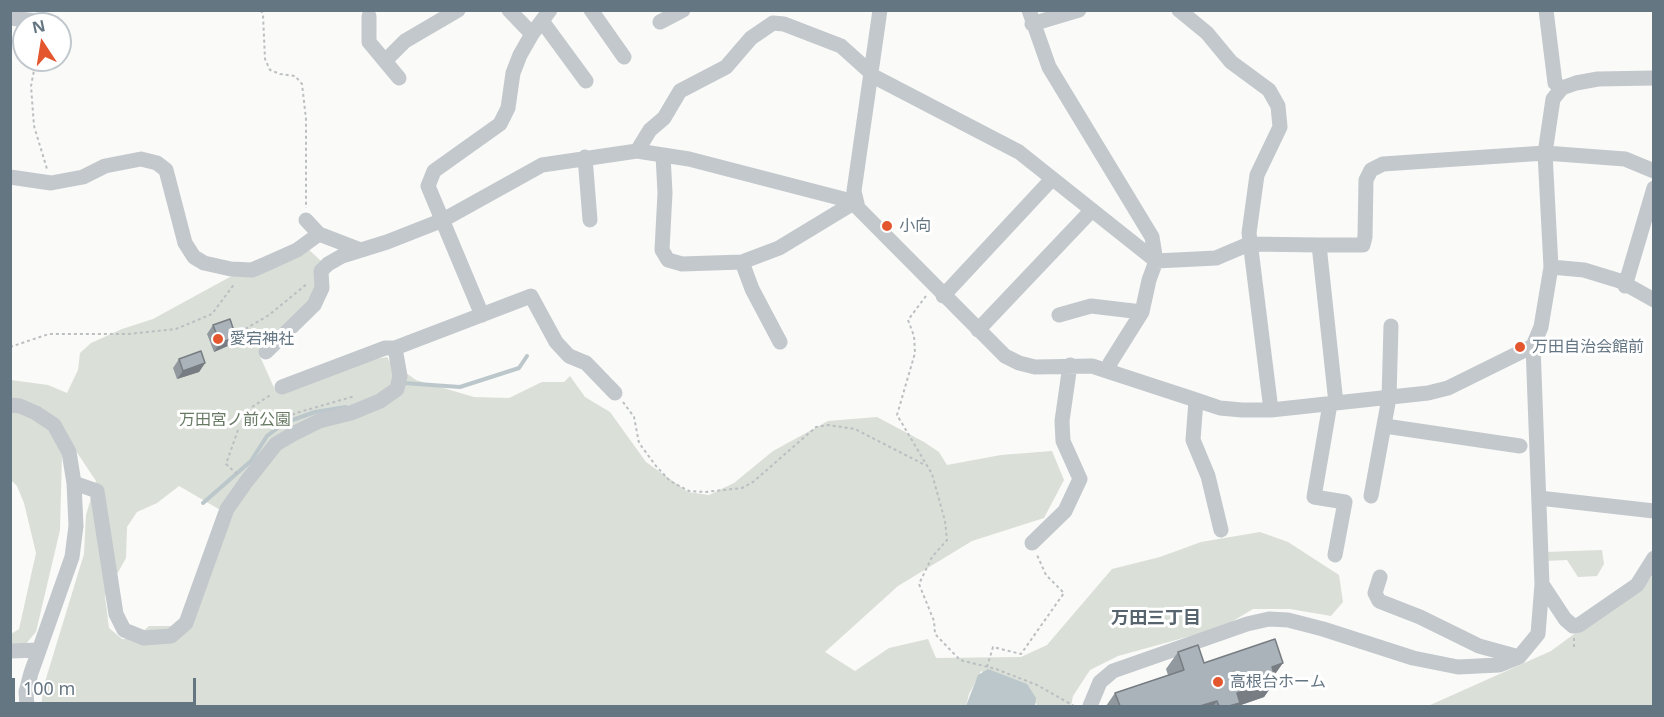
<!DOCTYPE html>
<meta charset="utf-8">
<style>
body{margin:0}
#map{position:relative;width:1664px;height:717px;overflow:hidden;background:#fafaf8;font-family:"Noto Sans",sans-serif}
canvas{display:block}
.frame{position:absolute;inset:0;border:12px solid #657683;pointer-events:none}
.north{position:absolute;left:12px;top:12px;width:60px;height:60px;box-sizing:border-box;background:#fff;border:2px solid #c1c8cd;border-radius:50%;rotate:348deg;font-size:16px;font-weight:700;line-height:24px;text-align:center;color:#657683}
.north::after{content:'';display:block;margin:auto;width:21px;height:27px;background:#e4572e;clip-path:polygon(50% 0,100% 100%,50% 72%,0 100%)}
.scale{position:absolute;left:12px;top:678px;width:184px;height:27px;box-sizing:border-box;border:3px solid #657683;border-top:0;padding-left:8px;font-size:18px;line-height:21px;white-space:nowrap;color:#657683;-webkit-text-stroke:4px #fff;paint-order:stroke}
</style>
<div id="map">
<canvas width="1664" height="717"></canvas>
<div class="frame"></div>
<div class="north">N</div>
<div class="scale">100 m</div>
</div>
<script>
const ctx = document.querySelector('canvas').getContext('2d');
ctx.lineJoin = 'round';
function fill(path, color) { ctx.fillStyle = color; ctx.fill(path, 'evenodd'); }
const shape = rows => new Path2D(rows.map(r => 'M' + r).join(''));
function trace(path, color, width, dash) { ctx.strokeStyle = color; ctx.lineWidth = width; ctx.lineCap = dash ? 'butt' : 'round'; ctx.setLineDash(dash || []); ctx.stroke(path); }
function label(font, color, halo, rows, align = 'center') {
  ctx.font = font + ' "Noto Sans","Noto Sans JP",sans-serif'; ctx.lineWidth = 6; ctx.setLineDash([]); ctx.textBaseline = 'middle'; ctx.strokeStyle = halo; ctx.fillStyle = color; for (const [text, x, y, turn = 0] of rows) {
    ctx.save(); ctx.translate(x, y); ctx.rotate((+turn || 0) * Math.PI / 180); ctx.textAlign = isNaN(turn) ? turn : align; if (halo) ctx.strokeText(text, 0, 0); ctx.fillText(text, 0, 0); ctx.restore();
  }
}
fill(shape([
 [307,248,321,261,318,291,290,321,266,339,259,354,275,390,287,391,365,361,387,357,390,362,416,380,474,397,509,398,542,382,564,382,570,376,585,397,610,412,646,462,688,492,709,495,734,483,773,451,828,421,877,417,924,442,939,452,947,465,1001,455,1052,451,1064,480,1044,518,972,541,898,586,825,652,855,671,889,648,928,639,936,658,1021,657,1047,645,1112,569,1160,557,1201,542,1260,532,1288,542,1339,575,1343,602,1331,616,1290,609,1253,609,1223,627,1118,656,1090,670,1073,696,1071,706,1035,706,1037,704,981,671,969,694,966,706,41,706,44,685,84,554,86,515,96,481,68,439,62,454,60,530,36,632,24,646,11,645,11,634,19,629,36,553,24,503,17,486,11,480,11,380,48,385,67,393,78,370,80,353,91,343,122,329,153,319,228,278,269,260],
 [179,486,229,515,184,626,149,626,134,639,122,639,109,628,105,596,126,558,127,527,137,512,157,503],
 [1602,550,1604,564,1597,576,1578,577,1567,560,1545,561,1545,552],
 [1653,575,1653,706,1428,706,1551,651,1619,601,1637,594]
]), '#dadfd7');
fill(shape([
 [988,669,1027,684,1036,698,1035,706,966,706,978,675]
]), '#bbc7cb');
trace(shape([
 [403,383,460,387,519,368,527,356],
 [203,503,251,461,267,436,284,423,315,412,346,407]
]), '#bbc7cb', 4);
trace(shape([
 [261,10,263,15,265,59,270,70,280,74,295,76,302,84,306,119,306,208],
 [36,60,31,86,34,126,47,169],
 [926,296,908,320,914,336,915,353,897,415,932,474,945,521,947,540,932,557,919,584,934,621,935,634,960,660,996,669,1037,685,1074,706],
 [235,335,269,315,308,283],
 [10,347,49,334,128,334,176,329,212,314,235,283],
 [623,402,634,417,639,443,656,466,670,481,689,491,705,492,742,488,753,482,816,427,828,425,855,429,925,465],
 [252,407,272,394],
 [252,418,269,422,281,420,296,413,355,396],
 [237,474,226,464,238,430],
 [1574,638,1574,647],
 [987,667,993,647,1021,654,1064,593,1046,575,1037,555]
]), '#bbbfc2', 2, [3, 3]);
trace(shape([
 [509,10,532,34],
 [591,10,624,57],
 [880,10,854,191,858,208,1005,356,1019,363,1035,367,1092,366,1196,400,1220,408,1242,410,1271,410,1428,393,1448,388,1533,346,1541,327,1551,267,1545,153,1553,99,1562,88,1576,83,1598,79,1654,78],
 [1029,10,1049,67,1152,237,1156,261,1149,280,1142,312,1110,363,1110,370],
 [1179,10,1207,33,1231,62,1269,90,1278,106,1280,127,1257,175,1249,233,1271,410],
 [1546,10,1555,83,1562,88],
 [369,16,369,42,399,78],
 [10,18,54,23],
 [542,21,586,81],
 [660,22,683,10],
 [1032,24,1079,10],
 [385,61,405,41,458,10],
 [871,75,1019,152,1156,261,1216,258,1249,244,1319,245,1336,403],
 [637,151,650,130,664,118,680,91,726,67,751,38,773,23,784,24,841,46,871,73],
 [663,155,665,193,662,250,668,260,682,264,742,262,779,248,855,202],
 [585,157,590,220],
 [10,177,51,183,83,177,105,166,141,159,157,163,166,170,185,243,194,257,204,263,231,269,252,270,266,264,297,250,319,234],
 [306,220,319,234,358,249],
 [1319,245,1363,245,1365,237,1366,180,1371,170,1383,164,1545,153,1625,159,1654,171],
 [742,262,752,289,780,342],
 [1551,267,1584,270,1620,281,1654,300],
 [1625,286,1654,188],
 [943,296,1052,179],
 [482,315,428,186,434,171,500,124,508,108,513,73,520,55,532,34,550,10],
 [1059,315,1091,306,1142,312],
 [978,330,1091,211],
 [266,352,314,305,322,288,321,271,328,264,342,256,387,242,443,220,542,165,637,151,689,159,855,202],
 [282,387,385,348,395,348,531,296,556,342,569,356,586,363,615,393],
 [1196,400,1193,440,1208,476,1221,530],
 [1330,404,1314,497,1345,502,1335,555],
 [10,405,20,406,36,413,54,425,69,452,74,483,76,526,72,557,31,673,26,692,27,706],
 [1385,426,1520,446],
 [74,483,97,491,116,614,124,630,144,638,171,636,186,623,227,509,246,482,276,444,293,434,319,421,351,413,380,401,397,389,400,376,395,348],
 [1371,496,1389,398,1391,326],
 [1539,498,1654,511],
 [1032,543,1065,511,1080,479,1063,441,1062,421,1070,365],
 [1380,577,1375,593,1379,601,1420,617,1479,646,1519,657],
 [1542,584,1565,619,1573,626,1579,625,1637,585,1654,558],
 [10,651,39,650],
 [1090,706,1100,682,1113,671,1247,624,1269,619,1288,620,1323,629,1413,658,1458,667,1499,665,1519,657,1538,634,1542,584,1533,346]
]), '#c3c8cc', 15);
fill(shape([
 [213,325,236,337,230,345,214,352,207,334],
 [179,359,205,363,199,372,177,379,173,368],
 [1178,652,1204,663,1275,675,1276,680,1264,697,1238,706,1106,706,1115,693,1168,675,1166,669]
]), '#929a9f');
fill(shape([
 [236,337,230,345,214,352,220,343],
 [205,363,199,372,177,379,183,371],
 [1283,663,1271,680,1272,667],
 [1276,680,1264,697,1238,706,1228,706,1237,693],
 [1217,701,1213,706,1200,706]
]), '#777d82');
const building = shape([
 [230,319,236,337,220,343,213,325,230,319],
 [201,351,205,363,183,371,179,359,201,351],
 [1275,639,1283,663,1272,667,1276,680,1237,693,1240,703,1229,706,1219,706,1217,701,1200,706,1120,706,1115,693,1184,670,1178,652,1198,645,1204,663,1275,639]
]);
fill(building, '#aab3b9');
trace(building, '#777d82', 1.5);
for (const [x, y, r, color] of [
 [887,226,6,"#e4572e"],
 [218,339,6,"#e4572e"],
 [1520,347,6,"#e4572e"],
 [1218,682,6,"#e4572e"]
]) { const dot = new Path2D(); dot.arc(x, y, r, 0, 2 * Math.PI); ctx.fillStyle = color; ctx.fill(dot); trace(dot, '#fff', 2); }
label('16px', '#657683', '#fff', [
 ["小向",899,226],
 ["愛宕神社",230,339],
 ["万田自治会館前",1532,347],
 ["高根台ホーム",1230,682]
], 'left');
label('16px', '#687a64', '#fff', [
 ["万田宮ノ前公園",235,420]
]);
label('bold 18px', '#57646e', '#fff', [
 ["万田三丁目",1156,619]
]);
</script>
